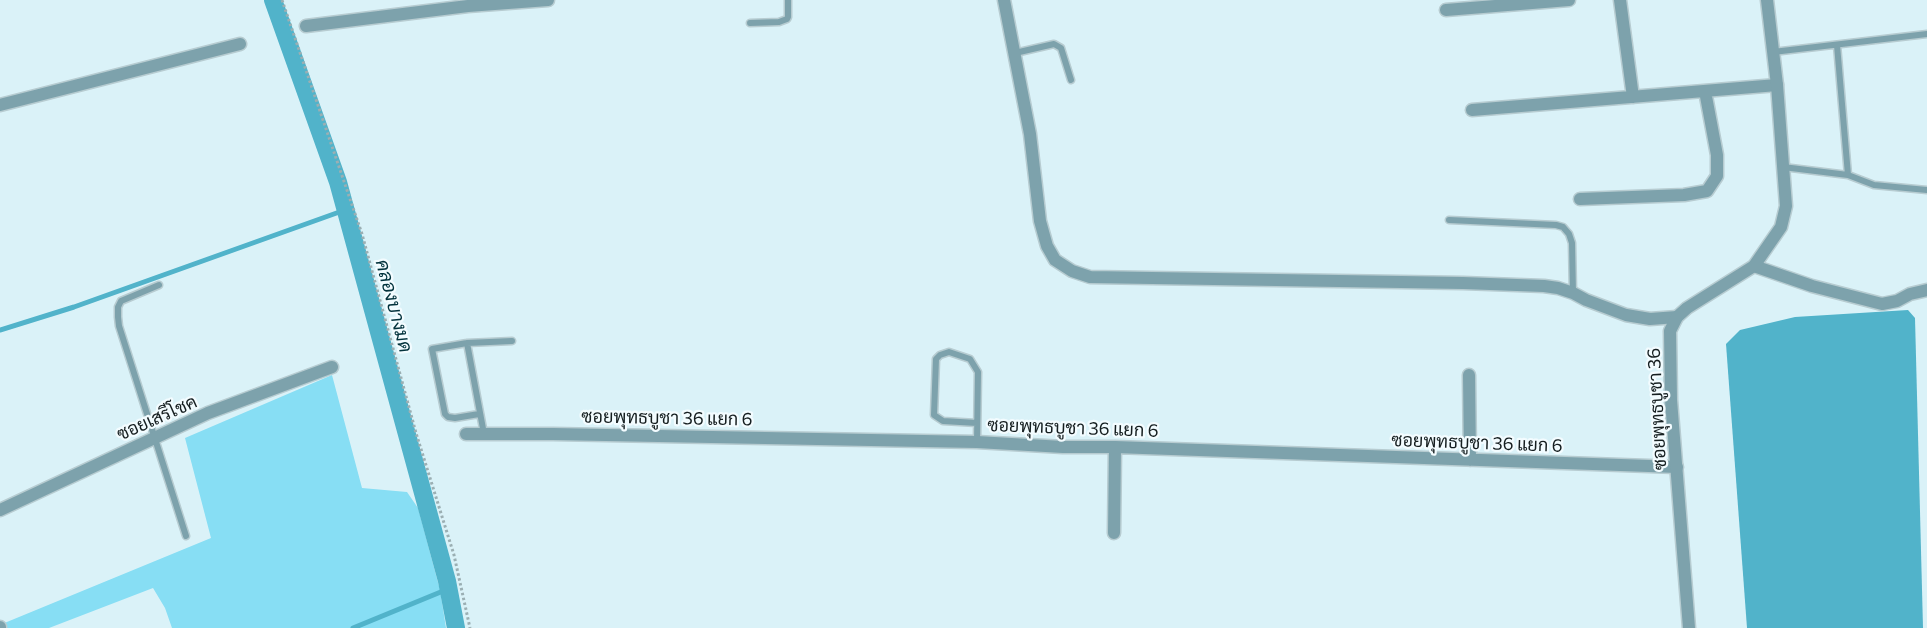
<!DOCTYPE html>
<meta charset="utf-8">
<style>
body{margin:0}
canvas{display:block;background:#daf2f8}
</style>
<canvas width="1927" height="628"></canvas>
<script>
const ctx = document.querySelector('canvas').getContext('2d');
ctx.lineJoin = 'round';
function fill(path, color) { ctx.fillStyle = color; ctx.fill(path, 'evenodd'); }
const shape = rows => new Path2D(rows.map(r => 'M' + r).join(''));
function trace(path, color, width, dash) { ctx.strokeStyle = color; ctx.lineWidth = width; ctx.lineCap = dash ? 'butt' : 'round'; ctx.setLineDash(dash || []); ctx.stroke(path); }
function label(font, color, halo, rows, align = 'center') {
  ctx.font = font + ' Commissioner,Sarabun,sans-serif'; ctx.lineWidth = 4.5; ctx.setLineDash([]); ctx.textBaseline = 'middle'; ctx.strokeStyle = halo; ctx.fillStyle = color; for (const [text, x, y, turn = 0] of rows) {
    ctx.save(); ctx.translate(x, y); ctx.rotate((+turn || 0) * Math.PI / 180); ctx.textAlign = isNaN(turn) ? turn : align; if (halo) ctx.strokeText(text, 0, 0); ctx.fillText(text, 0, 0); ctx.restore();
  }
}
fill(shape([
 [332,375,362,488,407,492,418,508,440,590,446,628,172,628,165,608,153,588,49,628,3,628,2,624,211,538,185,438]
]), '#87def4');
fill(shape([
 [1908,310,1915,318,1923,628,1747,628,1726,344,1740,330,1795,317]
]), '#51b3ca');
trace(shape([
 [0,330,74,307,345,210],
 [353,628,448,589]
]), '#51b3ca', 5);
trace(shape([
 [273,0,338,182,447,581,456,628]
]), '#51b3ca', 18);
const service = shape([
 [750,23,779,22,787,19,788,17,788,0],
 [1837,45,1848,175],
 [1773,52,1927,34],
 [1015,53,1054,44,1061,48,1071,80],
 [1783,167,1848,175,1874,185,1927,190],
 [1449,220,1556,225,1563,227,1569,234,1572,243,1573,293],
 [159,285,121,301,118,307,118,317,119,326,186,536],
 [467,343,432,349,445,414,448,417,455,418,479,414],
 [977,423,943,421,934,415,936,359,940,355,949,352,970,359,978,372,977,442],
 [484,434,467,343,512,341]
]);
const minor = shape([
 [1004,0,1030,134,1040,221,1047,246,1055,260,1072,271,1090,277,1463,283,1544,286,1558,288,1573,293,1586,300,1626,315,1650,319,1677,317],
 [1620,0,1633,97],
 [1446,10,1569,0],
 [306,26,468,6,548,0],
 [0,105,240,44],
 [1472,110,1777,85],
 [1580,199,1684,195,1707,191,1717,176,1717,155,1705,91],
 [1754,266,1812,286,1882,304,1897,301,1910,294,1927,290],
 [1469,375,1470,460],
 [466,434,553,434,977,442,1063,447,1115,447,1677,467],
 [0,510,208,413,332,367],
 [1114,533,1115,447],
 [0,627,0,628]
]);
const tertiary = shape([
 [1689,628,1671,400,1670,331,1677,317,1687,308,1754,266,1781,227,1786,206,1777,85,1767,0]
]);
trace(service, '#b7ccd1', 9);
trace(minor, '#b7ccd1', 15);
trace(tertiary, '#b7ccd1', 15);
trace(shape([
 [282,0,362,234,416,433,454,555,470,628]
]), '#9bafb3', 3, [2.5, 2.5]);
trace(service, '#7da2ac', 6);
trace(minor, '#7da2ac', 12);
trace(tertiary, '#7da2ac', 12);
label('18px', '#151e20', '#f3fcff', [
 ["ซอยพุทธบูชา 36",1657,409,-93],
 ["ซอยเสรีโชค",157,418,-24],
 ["ซอยพุทธบูชา 36 แยก 6",667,418,1],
 ["ซอยพุทธบูชา 36 แยก 6",1073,428,2],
 ["ซอยพุทธบูชา 36 แยก 6",1477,443,2]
]);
label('italic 19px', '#02323c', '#f3fcff', [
 ["คลองบางมด",394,306,75]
]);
</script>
